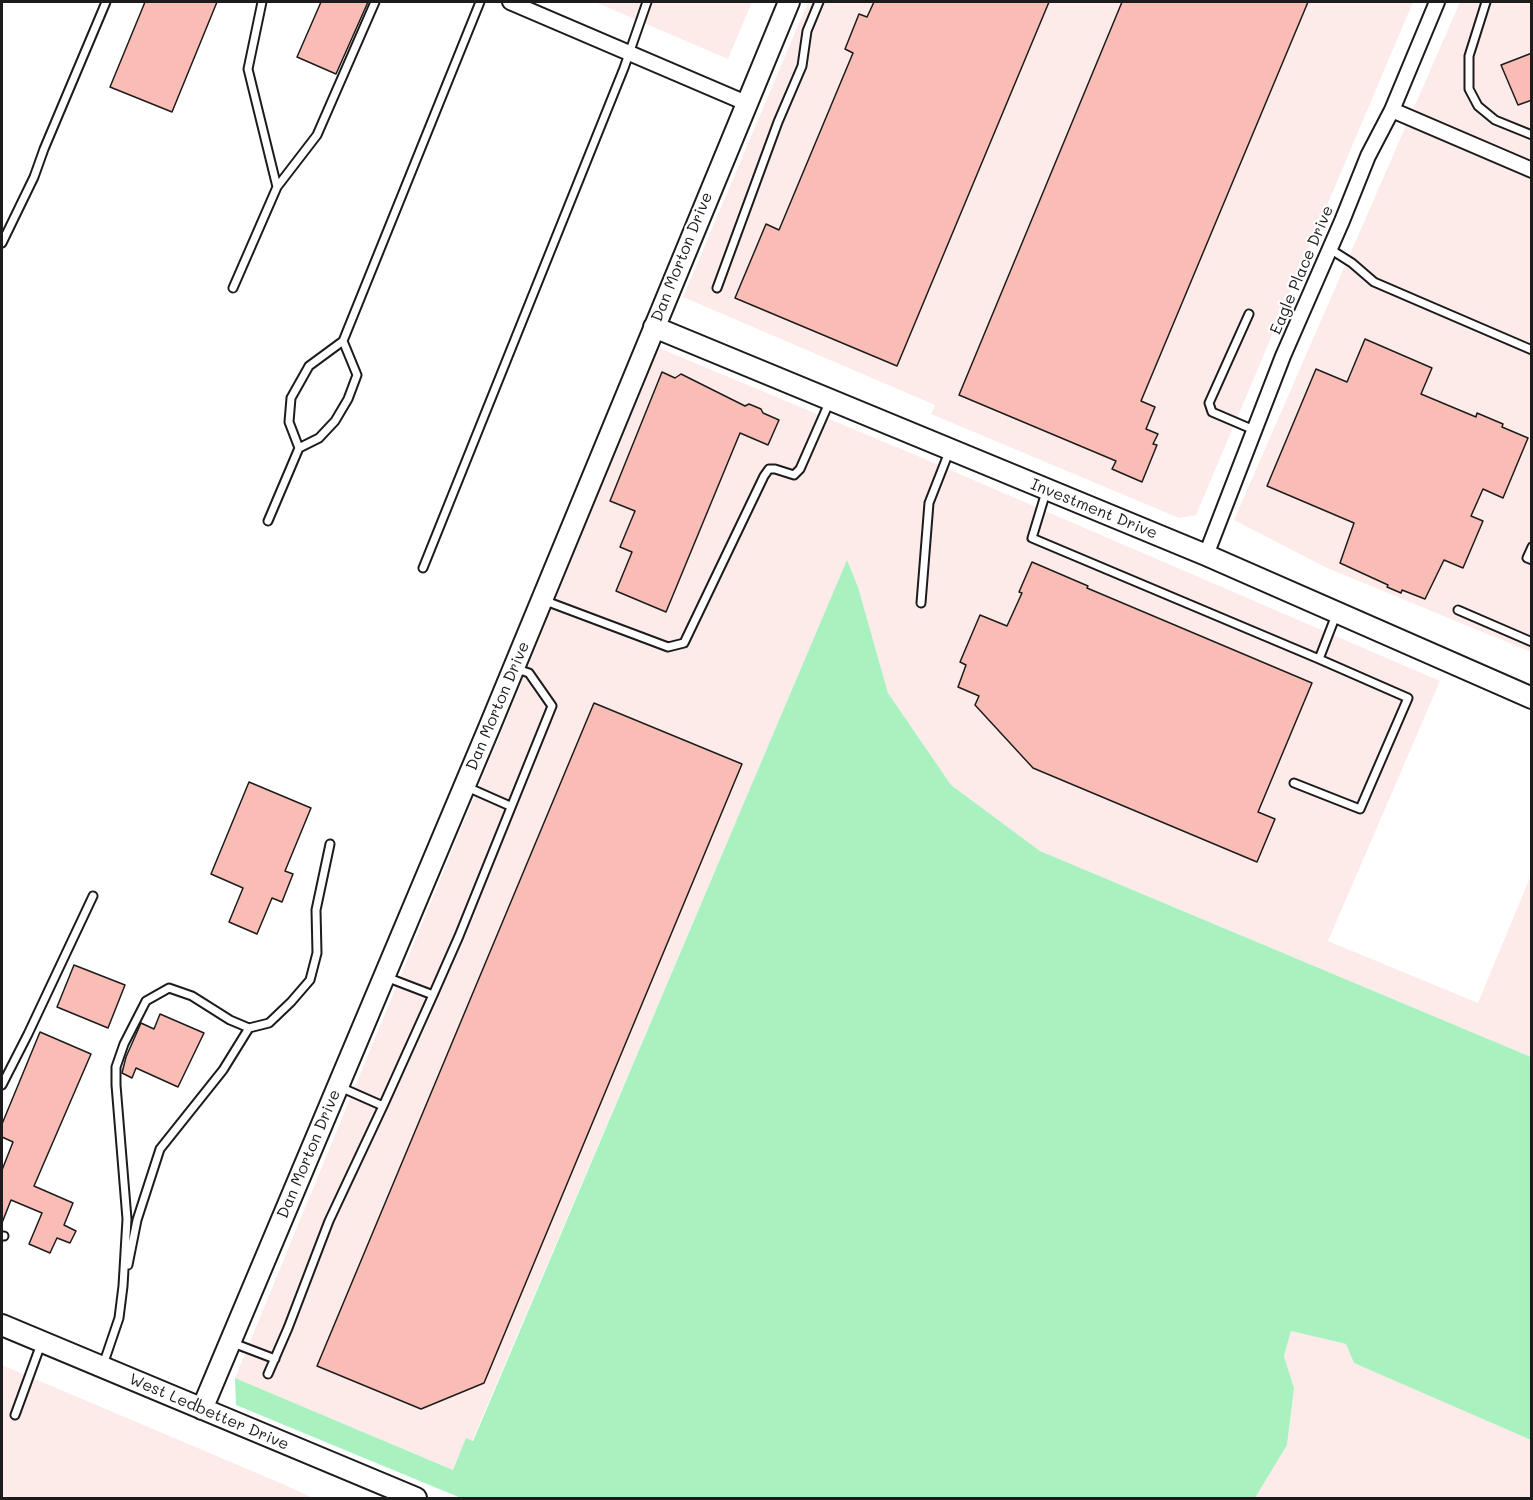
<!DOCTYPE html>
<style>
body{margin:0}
#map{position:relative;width:1533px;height:1500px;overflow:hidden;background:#fff;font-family:Mali,sans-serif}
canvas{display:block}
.frame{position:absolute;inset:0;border:3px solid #1c1c1c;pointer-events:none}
</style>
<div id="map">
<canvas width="1533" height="1500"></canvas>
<div class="frame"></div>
</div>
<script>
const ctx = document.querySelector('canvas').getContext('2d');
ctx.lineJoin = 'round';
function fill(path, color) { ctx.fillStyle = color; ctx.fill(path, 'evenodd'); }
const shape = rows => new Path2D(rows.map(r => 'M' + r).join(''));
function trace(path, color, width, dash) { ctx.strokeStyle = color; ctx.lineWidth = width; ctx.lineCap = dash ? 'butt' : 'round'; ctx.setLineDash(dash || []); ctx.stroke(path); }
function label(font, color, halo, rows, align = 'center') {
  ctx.font = font + ' Mali,sans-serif'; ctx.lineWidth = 4.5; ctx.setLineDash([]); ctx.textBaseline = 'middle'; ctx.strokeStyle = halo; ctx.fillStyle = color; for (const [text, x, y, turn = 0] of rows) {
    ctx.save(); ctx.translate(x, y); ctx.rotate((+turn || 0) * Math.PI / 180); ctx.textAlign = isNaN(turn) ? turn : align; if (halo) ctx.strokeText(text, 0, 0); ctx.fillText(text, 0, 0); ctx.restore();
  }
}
fill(shape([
 [595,2,752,2,728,59],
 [808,2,1413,2,1196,515,1179,518,931,414,935,405,683,297],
 [1460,2,1531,2,1531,652,1325,567,1234,520],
 [659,348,913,454,1440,681,1328,941,1478,1003,1531,875,1531,1057,1040,851,951,785,888,693,858,587,847,561,472,1441,466,1439,453,1470,235,1378],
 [1291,1331,1346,1344,1355,1363,1531,1440,1531,1498,1255,1498,1287,1445,1294,1388,1284,1356],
 [2,1365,285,1485,313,1498,2,1498]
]), '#fdebe9');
fill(shape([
 [847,560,858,587,888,693,951,785,1040,851,1531,1057,1531,1440,1354,1363,1346,1344,1291,1331,1284,1356,1294,1388,1287,1445,1255,1498,461,1498,236,1405,235,1378,453,1470,466,1438,473,1441]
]), '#a9f2c0');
const building = shape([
 [145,2,217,2,172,112,110,87,145,2],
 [321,2,368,2,336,74,297,57,321,2],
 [874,2,1049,2,897,366,735,298,766,224,779,230,853,53,845,49,859,14,867,17,874,2],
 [1122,2,1308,2,1141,401,1155,407,1146,429,1158,434,1153,444,1157,445,1142,482,1112,469,1116,461,959,395,1122,2],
 [1532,53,1532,100,1518,105,1501,65,1532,53],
 [1365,339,1432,368,1421,394,1476,417,1477,413,1503,424,1502,427,1528,438,1503,498,1483,489,1471,516,1483,521,1463,568,1444,560,1425,599,1402,590,1401,593,1387,587,1388,585,1340,563,1354,523,1267,486,1316,369,1347,382,1365,339],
 [662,372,675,378,681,374,745,406,749,404,761,409,763,413,779,420,768,445,740,433,666,612,616,591,632,552,620,547,635,511,610,501,662,372],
 [1032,562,1088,586,1087,588,1312,683,1258,812,1275,819,1257,862,1033,768,975,705,979,696,958,687,966,665,960,662,980,615,1007,626,1022,593,1019,592,1032,562],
 [594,703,742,764,484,1383,421,1409,317,1366,594,703],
 [249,782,311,808,285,871,293,874,282,902,272,898,257,934,229,922,243,888,211,874,249,782],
 [74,965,125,985,108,1028,57,1007,74,965],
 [160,1014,204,1033,178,1087,136,1068,132,1078,122,1073,126,1057,141,1023,154,1029,160,1014],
 [40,1032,91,1054,34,1186,73,1203,64,1225,76,1231,70,1243,57,1238,50,1253,29,1244,42,1213,11,1200,2,1223,2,1170,13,1142,2,1137,2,1124,40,1032]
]);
fill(building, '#f9bdb6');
trace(building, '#1c1c1c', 1.5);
const lane = shape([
 [262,2,248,69,277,187],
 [1486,2,1469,56,1469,89,1478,106,1495,120,1532,135],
 [2,243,34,177,44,149,106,2],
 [1330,249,1352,263,1374,282,1532,350],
 [233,288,277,187,317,135,375,2],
 [717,288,778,122,802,66,807,31,819,2],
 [1249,314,1209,403,1212,412,1254,430],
 [343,341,357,375,348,399,335,421,319,438,299,448,289,422,291,398,309,366,343,341,480,2],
 [1046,492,1032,538,1319,659],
 [268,521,299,448],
 [1532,547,1527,558,1532,560],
 [423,568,624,68,647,2],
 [543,600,668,647,684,643,764,476,769,469,775,469,794,475,800,469,829,403],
 [921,603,929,503,949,452],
 [1458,610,1532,642],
 [1294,783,1360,809,1408,698,1319,659,1336,615],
 [467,787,510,806],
 [386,977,433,995,459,936,552,706,529,673,514,668],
 [2,1085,28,1034,93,896],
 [340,1087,383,1106,433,995],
 [2,1236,4,1236],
 [128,1265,137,1220,160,1149,223,1070,249,1028],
 [233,1343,275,1359],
 [103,1365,119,1318,123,1286,127,1219,116,1085,116,1067,124,1044,146,1001,169,988,192,996,230,1020,249,1028,269,1023,291,1002,310,980,317,953,316,910,330,844],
 [268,1374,288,1328,329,1221,383,1106],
 [15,1415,41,1344]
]);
const street = shape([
 [510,2,746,103],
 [1392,110,1532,170],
 [1206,555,1283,356,1342,221,1368,156,1392,110,1437,2]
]);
const secondary = shape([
 [654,327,1206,555,1532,698],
 [2,1325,416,1498],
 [202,1409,489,728,789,2]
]);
trace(lane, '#1c1c1c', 11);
trace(street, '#1c1c1c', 18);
trace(secondary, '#1c1c1c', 24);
trace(lane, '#fff', 7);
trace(street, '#fff', 14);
trace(secondary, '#fff', 20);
label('16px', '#1c1c1c', '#fff', [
 ["Dan Morton Drive",682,257,-68],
 ["Eagle Place Drive",1302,270,-67],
 ["Investment Drive",1094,509,22],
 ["Dan Morton Drive",498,706,-67],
 ["Dan Morton Drive",309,1154,-67],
 ["West Ledbetter Drive",209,1412,23]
]);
</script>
